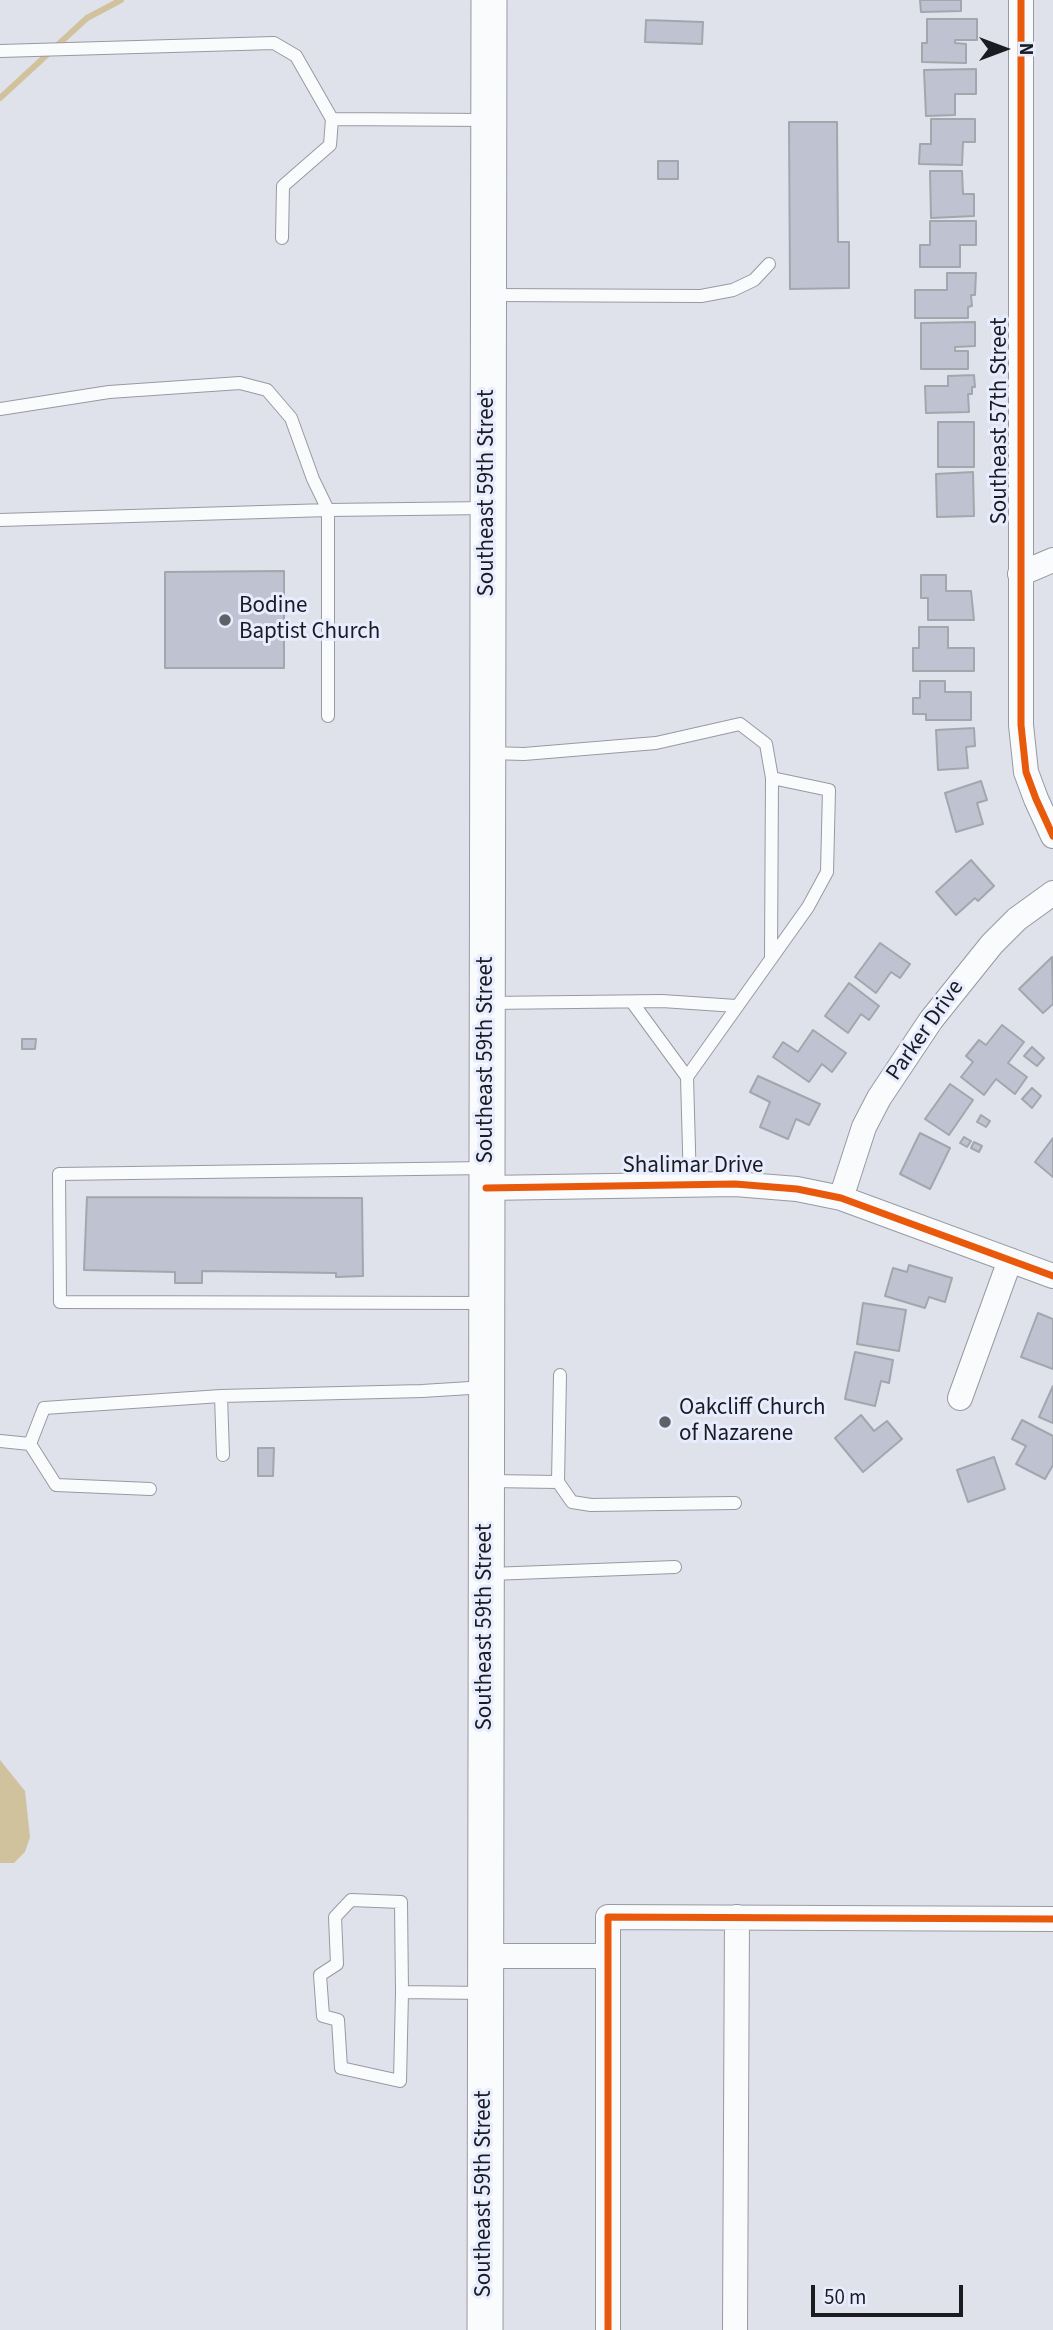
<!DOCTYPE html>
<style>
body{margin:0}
#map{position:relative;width:1053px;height:2330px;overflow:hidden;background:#dfe2eb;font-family:"Source Sans 3",sans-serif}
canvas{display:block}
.north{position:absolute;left:969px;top:14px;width:70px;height:70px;-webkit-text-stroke:5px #e7edfe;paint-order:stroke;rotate:90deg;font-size:19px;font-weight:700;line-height:28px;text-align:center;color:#1a1c22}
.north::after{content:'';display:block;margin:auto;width:24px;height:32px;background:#1a1c22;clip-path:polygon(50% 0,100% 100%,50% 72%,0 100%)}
.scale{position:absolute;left:811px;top:2285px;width:152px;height:32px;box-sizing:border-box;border:4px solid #1a1c22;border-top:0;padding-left:9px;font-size:21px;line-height:24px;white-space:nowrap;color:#1a1c22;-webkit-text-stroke:5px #e7edfe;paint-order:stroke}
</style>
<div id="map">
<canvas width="1053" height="2330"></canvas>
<div class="north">N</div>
<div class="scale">50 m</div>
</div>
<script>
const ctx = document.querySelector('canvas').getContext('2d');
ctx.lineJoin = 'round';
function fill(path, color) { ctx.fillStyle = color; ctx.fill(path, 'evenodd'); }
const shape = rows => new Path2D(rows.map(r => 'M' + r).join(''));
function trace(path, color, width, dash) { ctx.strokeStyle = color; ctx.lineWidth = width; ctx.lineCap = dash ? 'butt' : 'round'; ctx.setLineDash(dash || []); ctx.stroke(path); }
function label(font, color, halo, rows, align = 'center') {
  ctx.font = font + ' "Source Sans 3",sans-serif'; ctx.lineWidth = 6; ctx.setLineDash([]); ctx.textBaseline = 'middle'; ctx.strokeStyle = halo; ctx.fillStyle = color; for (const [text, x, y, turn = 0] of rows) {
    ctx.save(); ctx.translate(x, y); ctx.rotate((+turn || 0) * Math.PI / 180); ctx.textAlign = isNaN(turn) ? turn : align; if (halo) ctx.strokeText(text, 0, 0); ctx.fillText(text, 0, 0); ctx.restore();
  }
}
fill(shape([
 [0,1760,25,1791,30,1837,25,1852,14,1863,0,1863]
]), '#d0c29d');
trace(shape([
 [0,98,87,18,121,0]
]), '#d0c29d', 6);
const building = shape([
 [920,0,961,0,961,11,921,12,920,0],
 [927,19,977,19,977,40,955,40,955,43,966,44,966,63,922,62,922,43,927,43,927,19],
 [646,20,703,22,702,44,645,42,646,20],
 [976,69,976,94,955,94,955,115,926,116,924,70,976,69],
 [931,119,975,119,975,142,963,142,962,165,919,164,920,144,931,144,931,119],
 [789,122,837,122,838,242,849,242,849,288,790,289,789,122],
 [658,161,678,161,678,179,658,179,658,161],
 [930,171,962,171,963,194,974,194,974,216,931,218,930,171],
 [930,221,976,221,976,245,960,245,960,267,920,267,920,245,930,245,930,221],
 [947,273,976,273,975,295,971,295,972,306,968,307,968,318,915,318,915,290,947,290,947,273],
 [975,322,975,346,955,347,955,351,968,351,968,369,921,369,921,323,975,322],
 [974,375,975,387,972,387,972,394,968,394,969,412,926,413,925,386,948,386,948,376,974,375],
 [938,422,974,422,974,467,938,467,938,422],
 [973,472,974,516,937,517,936,474,973,472],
 [284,571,284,668,165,668,165,572,284,571],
 [921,575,946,575,946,591,971,591,974,620,928,620,928,598,921,598,921,575],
 [919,627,948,627,948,648,974,648,974,671,913,671,913,648,919,648,919,627],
 [920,681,945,681,945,692,971,692,971,720,926,720,926,714,913,714,913,698,920,698,920,681],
 [974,728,975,746,966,747,968,768,938,770,936,730,974,728],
 [981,781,987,800,977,803,983,824,956,832,945,793,981,781],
 [971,860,994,886,978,901,975,898,956,915,936,892,971,860],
 [880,943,910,964,900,978,891,972,876,993,855,977,880,943],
 [1052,957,1053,1004,1043,1013,1019,989,1052,957],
 [849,983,879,1006,869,1020,861,1014,848,1033,825,1016,849,983],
 [1002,1025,1024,1042,1008,1063,1027,1077,1015,1094,996,1079,984,1095,961,1077,973,1062,966,1056,979,1040,986,1045,1002,1025],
 [813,1030,846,1053,832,1072,822,1064,809,1082,773,1057,783,1042,798,1052,813,1030],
 [22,1039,36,1039,35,1049,22,1049,22,1039],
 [1032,1047,1044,1058,1037,1066,1024,1056,1032,1047],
 [758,1076,820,1104,809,1125,796,1119,788,1139,760,1127,770,1102,750,1092,758,1076],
 [950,1084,973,1100,949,1135,925,1119,950,1084],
 [1032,1088,1041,1096,1032,1108,1022,1099,1032,1088],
 [981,1115,990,1121,986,1127,977,1122,981,1115],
 [920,1133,950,1148,930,1189,900,1174,920,1133],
 [964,1137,971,1141,967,1147,960,1143,964,1137],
 [1053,1138,1053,1177,1035,1162,1053,1138],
 [974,1142,982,1146,979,1152,971,1148,974,1142],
 [87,1197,362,1198,363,1276,336,1277,336,1273,202,1271,202,1283,175,1283,175,1272,84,1270,87,1197],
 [909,1265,952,1278,945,1302,929,1297,925,1308,885,1296,893,1268,907,1272,909,1265],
 [863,1303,906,1310,899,1351,857,1344,863,1303],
 [1038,1313,1053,1319,1053,1369,1021,1357,1038,1313],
 [855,1352,893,1360,889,1383,881,1381,875,1406,845,1399,855,1352],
 [1053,1386,1053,1423,1039,1417,1053,1386],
 [861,1415,874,1431,887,1421,902,1439,863,1472,835,1438,861,1415],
 [1022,1420,1053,1436,1053,1465,1045,1479,1016,1464,1026,1446,1012,1439,1022,1420],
 [258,1448,274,1448,273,1476,258,1476,258,1448],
 [994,1457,1005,1489,968,1502,957,1470,994,1457]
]);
fill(building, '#bfc3d1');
trace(building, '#a3a6ac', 2);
const lane = shape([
 [0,51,274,43,296,56,332,119,488,120],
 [282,238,283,186,330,145,332,119],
 [492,295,701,296,733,290,754,280,769,264],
 [0,409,109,392,240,383,267,390,291,418,313,479,328,510,0,520],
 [328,716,328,510,488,508],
 [489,753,524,754,656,743,740,724,766,744,772,778],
 [632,1002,687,1077],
 [488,1003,662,1001,736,1006],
 [690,1185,687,1077,808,907,827,872,829,790,772,778,771,957],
 [484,1303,60,1302,59,1174,486,1168],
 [0,1441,30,1444,44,1408,221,1396],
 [30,1444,56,1485,150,1489],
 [223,1455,221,1396,422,1391,486,1387],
 [490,1481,558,1482,572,1502,591,1505,735,1503],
 [558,1482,560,1375],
 [490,1574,675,1567],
 [402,1992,401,1902,351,1900,335,1917,337,1964,320,1975,323,2016,338,2020,341,2068,400,2081,402,1992,482,1993]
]);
const street = shape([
 [1021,0,1021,725,1026,772,1036,799,1053,836],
 [1020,574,1053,560],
 [486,1188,735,1184,797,1189,841,1198,1053,1276],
 [841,1198,864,1127,879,1098,931,1020,992,944,1017,919,1053,893],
 [960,1398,1010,1260],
 [486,1956,608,1956],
 [608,2330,608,1917,1053,1919],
 [735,2330,737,1917]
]);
const secondary = shape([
 [485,2330,489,0]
]);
trace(lane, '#989aa1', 14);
trace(street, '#989aa1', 26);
trace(secondary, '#989aa1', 37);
trace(lane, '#fafbfc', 12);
trace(street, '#fafbfc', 24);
trace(secondary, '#fafbfc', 35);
trace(shape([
 [1021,0,1021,725,1026,772,1036,799,1053,836],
 [486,1188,735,1184,797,1189,841,1198,1053,1276],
 [608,2330,608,1917,1053,1919]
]), '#e8590c', 7);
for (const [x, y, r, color] of [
 [225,620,7,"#5f6168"],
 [665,1422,7,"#5f6168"]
]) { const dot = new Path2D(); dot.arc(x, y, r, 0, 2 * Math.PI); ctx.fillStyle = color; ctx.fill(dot); trace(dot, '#e7edfe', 2.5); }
label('23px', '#1a1c22', '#e7edfe', [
 ["Southeast 57th Street",1001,421,-90],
 ["Southeast 59th Street",488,493,-90],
 ["Parker Drive",926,1031,-55],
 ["Southeast 59th Street",487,1060,-90],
 ["Shalimar Drive",693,1167],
 ["Southeast 59th Street",486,1627,-90],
 ["Southeast 59th Street",485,2194,-90]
]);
label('23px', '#1a1c22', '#e7edfe', [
 ["Bodine",239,607],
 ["Baptist Church",239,633],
 ["Oakcliff Church",679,1409],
 ["of Nazarene",679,1435]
], 'left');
</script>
